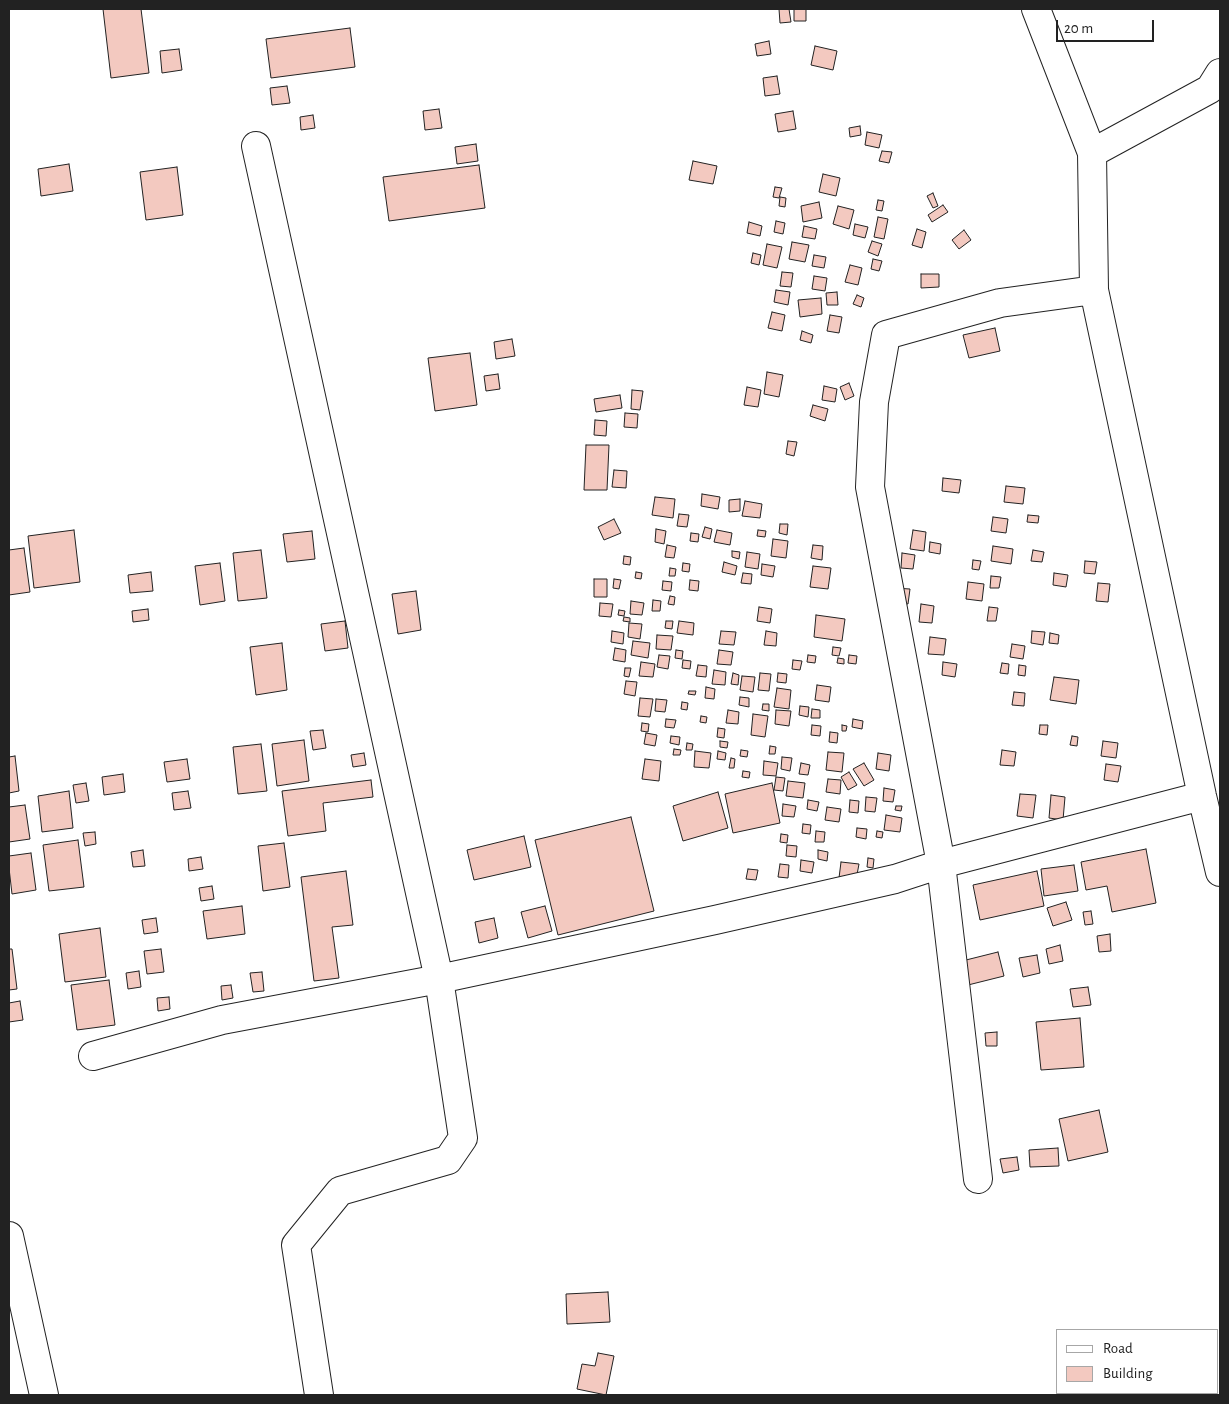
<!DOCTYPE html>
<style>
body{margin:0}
#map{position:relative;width:1229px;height:1404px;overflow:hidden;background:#fff;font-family:"Alegreya Sans",sans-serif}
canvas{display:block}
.frame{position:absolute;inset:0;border:10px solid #222;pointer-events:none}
.legend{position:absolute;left:1056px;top:1329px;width:162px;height:65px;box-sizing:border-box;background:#fff;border:1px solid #a7a7a7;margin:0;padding:6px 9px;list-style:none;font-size:15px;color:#222}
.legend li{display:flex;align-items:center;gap:10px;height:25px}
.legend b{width:25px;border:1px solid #a7a7a7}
.scale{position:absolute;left:1056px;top:20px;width:98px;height:22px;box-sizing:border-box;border:2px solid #222;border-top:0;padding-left:6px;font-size:15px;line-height:18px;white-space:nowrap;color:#222;-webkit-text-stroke:4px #fff;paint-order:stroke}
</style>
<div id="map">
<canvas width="1229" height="1404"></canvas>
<div class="frame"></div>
<ul class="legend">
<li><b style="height:6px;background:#fff"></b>Road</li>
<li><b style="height:14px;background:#f3c9c0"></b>Building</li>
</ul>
<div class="scale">20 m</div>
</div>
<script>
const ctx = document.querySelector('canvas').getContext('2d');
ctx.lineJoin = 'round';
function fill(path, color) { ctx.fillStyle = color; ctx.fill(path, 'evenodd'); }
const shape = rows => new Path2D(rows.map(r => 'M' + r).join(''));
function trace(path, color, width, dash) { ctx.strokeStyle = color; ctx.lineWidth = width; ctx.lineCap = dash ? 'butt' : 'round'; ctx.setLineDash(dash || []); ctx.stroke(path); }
const building = shape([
 [103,9,141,9,149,73,111,78,103,9],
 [779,9,789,9,791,22,780,23,779,9],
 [794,9,806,9,806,21,794,21,794,9],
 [350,28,355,67,271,78,266,39,350,28],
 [769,41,771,54,757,56,755,44,769,41],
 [815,46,837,51,833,70,811,65,815,46],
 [179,49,182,70,162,73,160,51,179,49],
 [777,76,780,94,765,96,763,78,777,76],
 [287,86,290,103,272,105,270,88,287,86],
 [439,109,442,128,425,130,423,111,439,109],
 [793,111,796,129,778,132,775,114,793,111],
 [313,115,315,128,301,130,300,117,313,115],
 [860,126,861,135,850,137,849,128,860,126],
 [867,132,882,135,879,148,865,145,867,132],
 [476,144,478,161,457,164,455,147,476,144],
 [882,151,892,152,889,163,879,161,882,151],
 [693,161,717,166,713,184,689,180,693,161],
 [69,164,73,191,41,196,38,169,69,164],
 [479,165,485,208,389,221,383,177,479,165],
 [177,167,183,215,146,220,140,172,177,167],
 [823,174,840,178,836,196,819,192,823,174],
 [775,187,782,188,779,198,773,197,775,187],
 [933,193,938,206,933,208,927,196,933,193],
 [780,197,786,198,785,207,779,206,780,197],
 [878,200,884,201,882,211,876,210,878,200],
 [819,202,822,218,803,222,801,206,819,202],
 [943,205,948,212,932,222,928,215,943,205],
 [838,206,854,210,849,229,833,224,838,206],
 [878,217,888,219,884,239,874,237,878,217],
 [776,221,785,223,783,234,774,232,776,221],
 [749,222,762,226,760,236,747,233,749,222],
 [855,224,868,227,865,238,853,235,855,224],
 [804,226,817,229,815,239,802,237,804,226],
 [917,229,926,232,922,248,912,245,917,229],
 [964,230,971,240,959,249,952,240,964,230],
 [872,241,882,244,878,256,868,252,872,241],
 [792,242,809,245,805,262,789,259,792,242],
 [767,244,782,247,777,268,763,265,767,244],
 [753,253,761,255,759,265,751,263,753,253],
 [814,255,826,257,824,268,812,266,814,255],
 [873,259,882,261,879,271,871,269,873,259],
 [850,265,862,268,858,285,845,282,850,265],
 [782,272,793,273,791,287,780,286,782,272],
 [921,274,939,274,939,287,921,288,921,274],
 [814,276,827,278,825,291,812,289,814,276],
 [776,290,790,292,788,305,774,302,776,290],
 [837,292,838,305,827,305,826,293,837,292],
 [857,295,864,298,861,307,853,304,857,295],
 [821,298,822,314,800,317,798,300,821,298],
 [772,312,785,315,782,331,768,328,772,312],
 [830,315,842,317,839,333,827,331,830,315],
 [995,328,1000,351,969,358,963,335,995,328],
 [802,331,813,335,811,343,800,340,802,331],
 [512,339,515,356,496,359,494,342,512,339],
 [470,353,477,405,435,411,428,358,470,353],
 [767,372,783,375,779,397,764,394,767,372],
 [498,374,500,389,486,391,484,376,498,374],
 [849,383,854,396,845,400,840,387,849,383],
 [824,386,837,389,835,402,822,400,824,386],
 [747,387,761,390,758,407,744,405,747,387],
 [632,390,643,391,640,410,631,409,632,390],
 [620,395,622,408,596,412,594,399,620,395],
 [813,405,828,409,825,421,810,416,813,405],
 [625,413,638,414,637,428,624,427,625,413],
 [595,420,607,421,606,436,594,435,595,420],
 [788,441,797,442,794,456,786,454,788,441],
 [586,445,609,445,607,490,584,490,586,445],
 [614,470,627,471,626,488,612,487,614,470],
 [943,478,961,480,959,493,942,491,943,478],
 [1006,486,1025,488,1023,504,1004,502,1006,486],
 [702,494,720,497,718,509,701,506,702,494],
 [655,497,675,499,673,518,652,515,655,497],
 [740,499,740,511,729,512,729,500,740,499],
 [745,501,762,504,760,518,742,516,745,501],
 [679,514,689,515,687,527,677,526,679,514],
 [1028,515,1039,516,1038,523,1027,522,1028,515],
 [993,517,1008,519,1006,533,991,531,993,517],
 [614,519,621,533,604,540,598,527,614,519],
 [780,524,788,524,787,535,779,533,780,524],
 [705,527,712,529,710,539,702,537,705,527],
 [656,529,666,531,664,544,655,542,656,529],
 [74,530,80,582,34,588,28,536,74,530],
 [717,530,732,533,730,545,714,542,717,530],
 [758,530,766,531,765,537,757,536,758,530],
 [913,530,926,532,924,551,910,549,913,530],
 [312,531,315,559,287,562,283,534,312,531],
 [691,533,699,534,698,542,690,541,691,533],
 [773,539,788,541,786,558,771,556,773,539],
 [930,542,941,544,940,554,929,552,930,542],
 [667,545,676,547,674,558,665,557,667,545],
 [813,545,823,546,822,560,811,558,813,545],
 [993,546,1013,549,1011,564,991,561,993,546],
 [24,548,30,592,9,595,9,550,24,548],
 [261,550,267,598,238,601,233,553,261,550],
 [1033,550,1044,552,1042,562,1031,561,1033,550],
 [732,551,740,552,739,559,732,557,732,551],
 [747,552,760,554,758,569,745,567,747,552],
 [902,553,915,555,913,569,901,568,902,553],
 [624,556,631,557,630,565,623,564,624,556],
 [973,560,981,561,979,570,972,569,973,560],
 [1085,561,1097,562,1095,574,1084,573,1085,561],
 [724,562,737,566,735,575,722,572,724,562],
 [220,563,225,601,200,605,195,566,220,563],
 [683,563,690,564,689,572,682,571,683,563],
 [762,564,775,566,773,577,761,575,762,564],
 [813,566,831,568,828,589,810,587,813,566],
 [670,568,676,569,675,576,669,576,670,568],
 [151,572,153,591,130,593,128,575,151,572],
 [636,572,642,573,641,579,635,578,636,572],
 [743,573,752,574,751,584,741,583,743,573],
 [1054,573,1068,575,1066,587,1053,585,1054,573],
 [991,576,1001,577,999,588,990,588,991,576],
 [594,579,607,579,607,597,594,597,594,579],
 [614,579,621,580,619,589,613,588,614,579],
 [690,580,699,581,698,591,689,590,690,580],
 [663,581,672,582,671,591,662,590,663,581],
 [968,582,984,584,982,601,966,599,968,582],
 [1098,583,1110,584,1108,602,1096,601,1098,583],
 [894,588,910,589,908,604,893,602,894,588],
 [416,591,421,630,398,634,392,594,416,591],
 [670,596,675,597,674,605,668,604,670,596],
 [653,600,661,601,660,611,652,611,653,600],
 [631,601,644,603,642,615,630,614,631,601],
 [600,603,613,604,611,617,599,616,600,603],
 [921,604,934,606,932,623,919,622,921,604],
 [759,607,772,609,770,623,757,621,759,607],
 [989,607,998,608,996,621,987,621,989,607],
 [148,609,149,620,133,622,132,611,148,609],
 [619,610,625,611,624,616,618,615,619,610],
 [816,615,845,619,842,641,814,637,816,615],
 [624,617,630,618,630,622,623,621,624,617],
 [345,621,348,648,325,651,321,624,345,621],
 [666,621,673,621,672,629,665,628,666,621],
 [679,621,694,623,693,635,677,633,679,621],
 [629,623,642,624,640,639,628,637,629,623],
 [612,631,624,633,623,644,611,642,612,631],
 [721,631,736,632,734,645,719,644,721,631],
 [766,631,777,633,776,646,764,645,766,631],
 [1032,631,1045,632,1043,645,1031,643,1032,631],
 [1050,633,1059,635,1058,644,1049,643,1050,633],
 [657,635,673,636,671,650,656,649,657,635],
 [930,637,946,639,944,655,928,654,930,637],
 [633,641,650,643,648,658,631,655,633,641],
 [282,643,287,690,256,695,250,647,282,643],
 [1012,644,1025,646,1023,659,1010,657,1012,644],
 [833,647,841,648,839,656,832,655,833,647],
 [615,648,626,650,625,662,613,660,615,648],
 [676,650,683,651,682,659,675,658,676,650],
 [719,650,733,652,731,665,717,664,719,650],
 [659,655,670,656,668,669,657,667,659,655],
 [808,655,816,656,815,663,807,662,808,655],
 [849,655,857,656,856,664,848,663,849,655],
 [838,658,844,659,844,664,837,663,838,658],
 [683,660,691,661,690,669,682,668,683,660],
 [793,660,802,661,800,670,792,669,793,660],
 [641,662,655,664,653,677,639,676,641,662],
 [943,662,957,664,955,677,942,675,943,662],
 [1002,663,1009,664,1008,674,1000,673,1002,663],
 [698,665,707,666,706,677,696,676,698,665],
 [1019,665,1026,666,1025,676,1018,675,1019,665],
 [625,668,631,668,629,677,624,676,625,668],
 [714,670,726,672,725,685,712,684,714,670],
 [733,673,739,675,738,685,731,684,733,673],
 [760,673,771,674,769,691,758,690,760,673],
 [778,673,787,674,786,683,777,682,778,673],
 [742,676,755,677,753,692,740,690,742,676],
 [1054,677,1079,680,1076,704,1050,700,1054,677],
 [626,681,637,682,635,696,624,694,626,681],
 [817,685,831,687,829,702,815,700,817,685],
 [706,687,715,689,714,699,705,698,706,687],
 [777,688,791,690,789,709,774,707,777,688],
 [689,691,696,691,695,695,688,694,689,691],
 [1014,692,1025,693,1024,706,1012,705,1014,692],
 [740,697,749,698,749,707,739,705,740,697],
 [640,698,653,699,650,717,638,716,640,698],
 [656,699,667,700,665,712,655,711,656,699],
 [682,702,688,703,687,710,681,709,682,702],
 [763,704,769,704,769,711,762,710,763,704],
 [800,706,809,707,808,717,799,715,800,706],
 [812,709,820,710,820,718,811,718,812,709],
 [728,710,739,712,738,724,726,723,728,710],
 [776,710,791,711,789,726,775,724,776,710],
 [753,714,768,716,765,737,751,735,753,714],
 [701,716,707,717,706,723,700,722,701,716],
 [666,719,676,720,674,728,665,727,666,719],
 [853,719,863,721,862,729,852,727,853,719],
 [642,723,649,724,648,732,641,731,642,723],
 [812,725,821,726,820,736,811,735,812,725],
 [842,725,847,726,846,731,842,731,842,725],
 [1040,725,1048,725,1047,735,1039,734,1040,725],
 [718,728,725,729,724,738,717,737,718,728],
 [323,730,326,748,313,750,310,731,323,730],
 [830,732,838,733,837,743,829,742,830,732],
 [646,733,657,735,655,746,644,744,646,733],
 [671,736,680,737,679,745,670,743,671,736],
 [1072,736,1078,737,1077,746,1070,745,1072,736],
 [304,740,309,781,277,786,272,744,304,740],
 [720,741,728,742,727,748,720,747,720,741],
 [1103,741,1118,743,1116,758,1101,756,1103,741],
 [687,743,693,744,692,750,686,750,687,743],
 [261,744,267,791,238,794,233,747,261,744],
 [770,746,776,747,775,754,769,754,770,746],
 [674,749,681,750,680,755,673,755,674,749],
 [741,750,748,751,747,757,740,756,741,750],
 [1002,750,1016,752,1014,766,1000,765,1002,750],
 [695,751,711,753,709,768,694,767,695,751],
 [718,751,726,753,725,760,717,759,718,751],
 [828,752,844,753,842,772,826,770,828,752],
 [364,753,366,765,353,767,351,755,364,753],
 [878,753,891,755,889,771,876,769,878,753],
 [15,756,19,791,9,793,9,757,15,756],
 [782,757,792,758,790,771,781,769,782,757],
 [731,758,735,759,734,768,729,768,731,758],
 [187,759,190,779,167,782,164,762,187,759],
 [645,759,661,761,659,781,642,779,645,759],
 [764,761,778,763,776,776,763,775,764,761],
 [801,763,810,765,808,775,799,774,801,763],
 [864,763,874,780,864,786,853,769,864,763],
 [1106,764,1121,766,1118,782,1104,780,1106,764],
 [743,771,750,772,749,778,742,777,743,771],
 [849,772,857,785,848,790,841,777,849,772],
 [123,774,125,792,104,795,102,777,123,774],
 [776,777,785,778,783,791,774,790,776,777],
 [828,779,841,780,840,794,826,792,828,779],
 [371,780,373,797,323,803,326,831,288,836,282,791,371,780],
 [788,781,805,783,803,798,786,796,788,781],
 [86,783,89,801,76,803,73,785,86,783],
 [772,783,780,823,733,833,725,794,772,783],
 [884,788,895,790,893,802,883,801,884,788],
 [69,791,73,828,42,832,38,796,69,791],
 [188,791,191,808,174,810,172,793,188,791],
 [718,792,728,828,683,841,673,806,718,792],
 [1020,794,1036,795,1033,818,1017,816,1020,794],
 [1051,795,1065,797,1063,820,1049,818,1051,795],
 [866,797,877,798,875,812,865,811,866,797],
 [808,800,819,802,817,811,807,809,808,800],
 [850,800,859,801,858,813,849,812,850,800],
 [783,804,796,806,794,817,782,816,783,804],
 [25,805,30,839,9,842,9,807,25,805],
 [896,806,902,806,901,811,895,810,896,806],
 [827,807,841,809,839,822,825,820,827,807],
 [886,815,902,818,900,832,884,830,886,815],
 [631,817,654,911,558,935,535,840,631,817],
 [803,824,811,825,810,834,802,833,803,824],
 [857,828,867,829,866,839,856,837,857,828],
 [816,831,825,832,824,842,815,842,816,831],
 [877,831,883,832,882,838,876,837,877,831],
 [95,832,96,844,85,846,83,833,95,832],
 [781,834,788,835,787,843,780,842,781,834],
 [524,836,531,867,474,880,467,850,524,836],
 [78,840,84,887,49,891,43,845,78,840],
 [284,843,290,887,263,891,258,846,284,843],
 [787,845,797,846,796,857,786,856,787,845],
 [1146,849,1156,903,1112,912,1107,886,1086,890,1081,862,1146,849],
 [143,850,145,866,133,867,131,852,143,850],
 [818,850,828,852,827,861,818,859,818,850],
 [31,853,36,890,12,894,9,868,9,856,31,853],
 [201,857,203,869,189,871,188,859,201,857],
 [868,858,874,859,873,868,867,867,868,858],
 [801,860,814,862,812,873,800,871,801,860],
 [841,862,859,864,856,880,839,878,841,862],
 [780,864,789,865,788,878,778,877,780,864],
 [1074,865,1078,891,1044,896,1041,869,1074,865],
 [748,869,758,870,756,880,746,879,748,869],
 [346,871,353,925,332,927,339,978,314,981,301,877,346,871],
 [1037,871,1044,906,980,920,973,885,1037,871],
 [212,886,214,899,201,901,199,888,212,886],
 [1066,902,1072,920,1053,926,1047,908,1066,902],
 [242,906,245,934,207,939,203,911,242,906],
 [545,906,552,931,528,938,521,912,545,906],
 [1091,911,1093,924,1085,925,1083,912,1091,911],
 [156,918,158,932,144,934,142,920,156,918],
 [494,918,498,938,479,943,475,922,494,918],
 [100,928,106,977,65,982,59,934,100,928],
 [1110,934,1111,951,1099,952,1097,936,1110,934],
 [1060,945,1063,961,1049,964,1046,949,1060,945],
 [9,949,12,949,17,989,9,990,9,949],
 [161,949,164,972,147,974,144,951,161,949],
 [998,952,1004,976,964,986,958,962,998,952],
 [1037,955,1040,973,1023,977,1019,958,1037,955],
 [139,971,141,987,128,989,126,973,139,971],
 [262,972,264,991,253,992,250,973,262,972],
 [109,980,115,1025,77,1030,71,985,109,980],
 [231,985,233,998,222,1000,221,986,231,985],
 [1088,987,1091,1005,1073,1007,1070,989,1088,987],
 [169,997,170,1009,158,1011,157,998,169,997],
 [20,1001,23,1020,9,1022,9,1003,20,1001],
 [1080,1018,1084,1067,1041,1070,1036,1022,1080,1018],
 [997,1032,997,1046,986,1046,985,1033,997,1032],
 [1099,1110,1108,1152,1068,1161,1059,1119,1099,1110],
 [1058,1148,1059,1166,1030,1167,1029,1150,1058,1148],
 [1017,1157,1019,1170,1003,1173,1000,1159,1017,1157],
 [608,1292,610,1322,567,1324,566,1294,608,1292],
 [598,1353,614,1356,606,1395,577,1389,582,1364,595,1366,598,1353]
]);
fill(building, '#f3c9c0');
trace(building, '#222', 1);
const minor = shape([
 [1036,9,1092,153],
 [1220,73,1210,89,1092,153,1094,290,1202,796,1220,872],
 [256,146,439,979,463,1138,448,1160,340,1191,296,1245,319,1395],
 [93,1056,222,1020,439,979,715,920,895,879,941,864,870,487,874,402,886,335,1000,303,1094,290],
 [978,1179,941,864,1202,796],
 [9,1236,44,1395]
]);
trace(minor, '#222', 30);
trace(minor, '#fff', 28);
</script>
